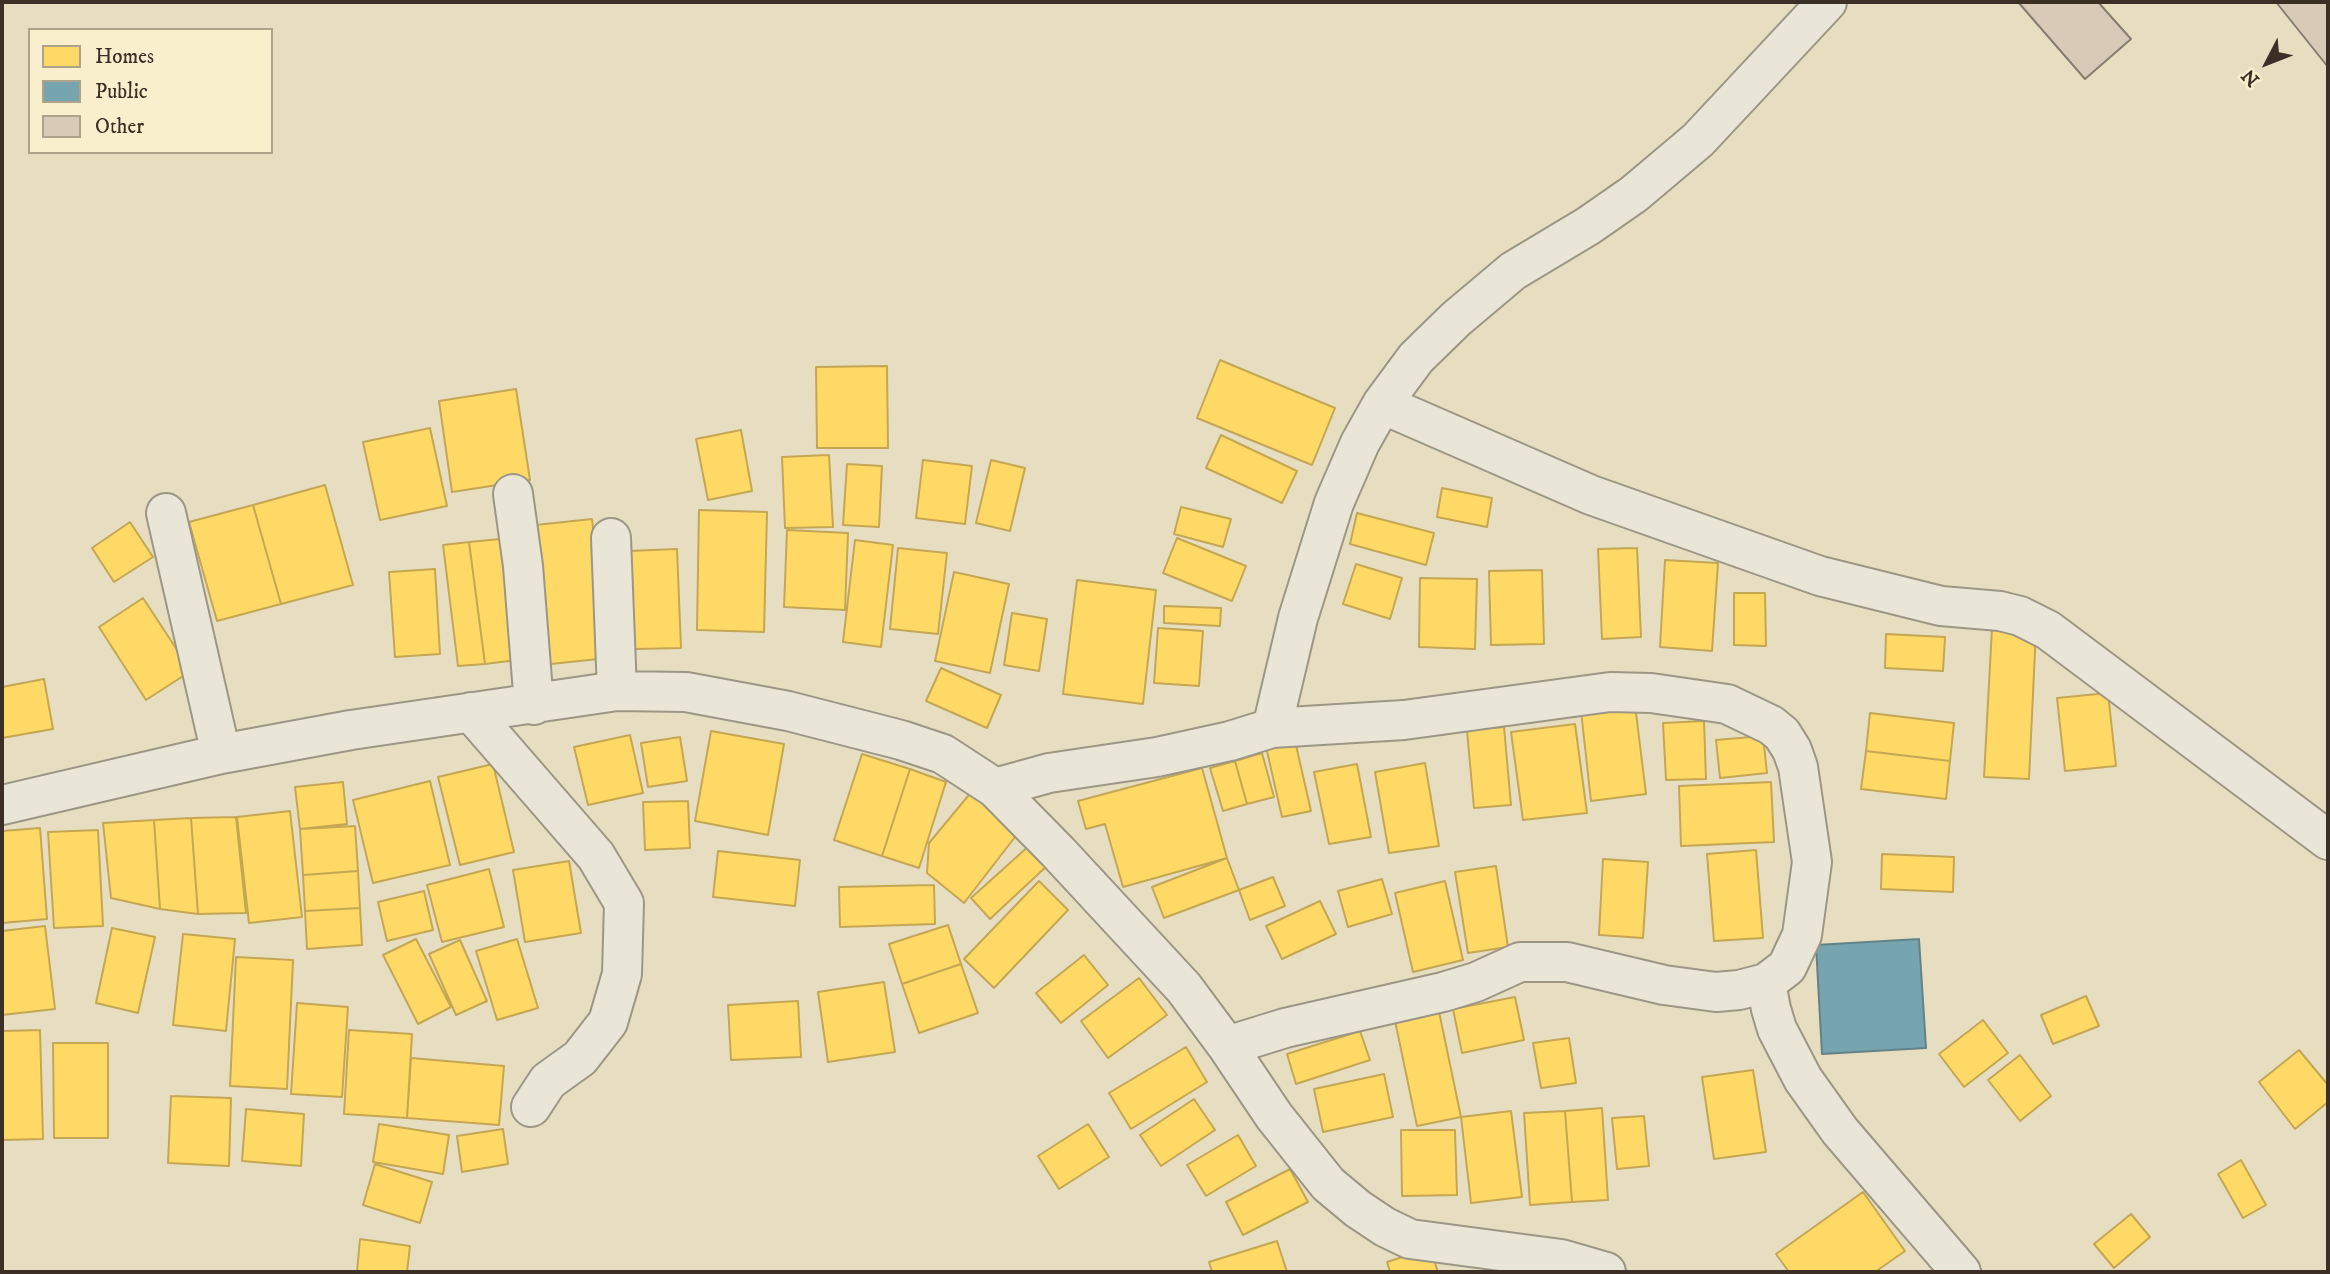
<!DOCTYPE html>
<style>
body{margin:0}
#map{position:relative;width:2330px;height:1274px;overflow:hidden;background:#e7dec1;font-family:"IM FELL DW Pica",serif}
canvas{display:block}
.frame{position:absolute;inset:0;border:4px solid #3b2f26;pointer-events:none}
.legend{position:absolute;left:28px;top:28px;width:245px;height:126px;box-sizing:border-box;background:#f9efcd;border:2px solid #ada28a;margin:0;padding:9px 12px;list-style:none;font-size:21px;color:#3b2f26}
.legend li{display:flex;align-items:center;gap:14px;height:35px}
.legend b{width:35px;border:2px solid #ada28a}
.north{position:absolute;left:2232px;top:28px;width:70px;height:70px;-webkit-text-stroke:5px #f9efcd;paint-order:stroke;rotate:228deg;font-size:19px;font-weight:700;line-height:28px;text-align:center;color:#3b2f26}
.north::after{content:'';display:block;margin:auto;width:24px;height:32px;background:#3b2f26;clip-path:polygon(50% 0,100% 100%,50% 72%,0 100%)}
</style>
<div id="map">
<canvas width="2330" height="1274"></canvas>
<div class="frame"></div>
<ul class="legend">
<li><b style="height:19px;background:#ffd966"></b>Homes</li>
<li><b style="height:19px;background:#76a5af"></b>Public</li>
<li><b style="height:19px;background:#d9cab7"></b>Other</li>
</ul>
<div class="north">N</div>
</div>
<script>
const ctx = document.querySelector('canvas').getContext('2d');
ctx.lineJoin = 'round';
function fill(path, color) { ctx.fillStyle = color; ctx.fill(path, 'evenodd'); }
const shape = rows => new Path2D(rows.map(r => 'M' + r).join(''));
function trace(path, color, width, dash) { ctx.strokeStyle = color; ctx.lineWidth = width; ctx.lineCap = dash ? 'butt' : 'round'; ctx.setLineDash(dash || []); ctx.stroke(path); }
const homes = shape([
 [1220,360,1335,408,1312,465,1197,418,1220,360],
 [887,366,888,448,817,448,816,367,887,366],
 [516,389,530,480,452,492,439,401,516,389],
 [430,428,447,506,380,520,363,442,430,428],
 [741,430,752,491,708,500,696,439,741,430],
 [1221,435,1297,471,1282,503,1206,468,1221,435],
 [829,455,833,527,785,528,782,457,829,455],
 [923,460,972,466,965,524,916,518,923,460],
 [991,460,1025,468,1010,531,976,523,991,460],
 [847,464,882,466,879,527,843,525,847,464],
 [325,485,353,585,281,604,253,505,325,485],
 [1442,488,1492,498,1487,527,1437,517,1442,488],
 [253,505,281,604,217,621,189,522,253,505],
 [1181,507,1231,519,1223,547,1174,534,1181,507],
 [699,510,767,512,764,632,697,630,699,510],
 [1357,513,1434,533,1426,565,1350,544,1357,513],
 [592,519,608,658,541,665,526,526,592,519],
 [130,522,153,557,114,582,92,548,130,522],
 [787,530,848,533,845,610,784,607,787,530],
 [510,538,525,659,485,664,469,542,510,538],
 [1177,538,1246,566,1232,601,1163,573,1177,538],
 [855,540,893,545,881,647,843,642,855,540],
 [469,542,485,664,458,666,443,545,469,542],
 [898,548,947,553,938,634,890,629,898,548],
 [1637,548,1641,637,1602,639,1598,549,1637,548],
 [677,549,681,648,634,649,629,551,677,549],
 [1665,560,1718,563,1712,651,1660,647,1665,560],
 [1356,564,1402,578,1390,619,1343,604,1356,564],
 [435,569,440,654,395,657,389,572,435,569],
 [1542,570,1544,644,1491,645,1489,571,1542,570],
 [954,572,1009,584,990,673,935,661,954,572],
 [1420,578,1477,579,1475,649,1419,647,1420,578],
 [1077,580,1156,590,1143,704,1063,694,1077,580],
 [1734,593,1765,593,1766,646,1734,645,1734,593],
 [143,598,191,671,146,700,99,627,143,598],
 [1164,606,1221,608,1220,626,1164,623,1164,606],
 [1012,613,1047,619,1039,671,1004,665,1012,613],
 [1158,628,1203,631,1199,686,1154,683,1158,628],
 [1992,628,2036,630,2029,779,1984,777,1992,628],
 [1886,634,1945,637,1943,671,1885,668,1886,634],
 [941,668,1001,695,987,728,926,701,941,668],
 [44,679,53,729,2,738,2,687,44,679],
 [2108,693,2116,766,2065,771,2057,698,2108,693],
 [1635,705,1646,794,1591,801,1581,711,1635,705],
 [1870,713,1954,723,1950,761,1866,751,1870,713],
 [1704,721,1706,779,1666,780,1663,723,1704,721],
 [1575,724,1587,813,1523,820,1511,732,1575,724],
 [1504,727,1511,805,1474,808,1467,730,1504,727],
 [711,731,784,744,768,835,695,821,711,731],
 [1293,732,1311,811,1282,817,1264,738,1293,732],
 [630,735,643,793,588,805,574,747,630,735],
 [1763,736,1767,773,1720,778,1716,740,1763,736],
 [680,737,687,781,648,787,641,743,680,737],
 [1866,751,1950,761,1946,799,1861,789,1866,751],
 [1262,753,1274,797,1247,804,1235,761,1262,753],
 [862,754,910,769,882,856,834,840,862,754],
 [1235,761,1247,804,1223,811,1210,768,1235,761],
 [1425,763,1439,846,1389,853,1375,772,1425,763],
 [493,764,514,852,460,865,438,777,493,764],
 [1357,764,1371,837,1329,844,1314,772,1357,764],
 [1202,768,1227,858,1123,887,1105,824,1086,829,1078,801,1202,768],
 [910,769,946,782,919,868,882,856,910,769],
 [430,781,450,865,373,883,353,800,430,781],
 [343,782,347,824,300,829,295,787,343,782],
 [1771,782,1774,842,1681,846,1679,786,1771,782],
 [973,790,1022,828,964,903,927,873,929,843,973,790],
 [688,801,690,848,645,850,643,802,688,801],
 [290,811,302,917,249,923,237,817,290,811],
 [236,817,246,913,198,914,191,818,236,817],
 [191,818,198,914,160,909,154,820,191,818],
 [154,820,160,909,111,898,103,823,154,820],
 [355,826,358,871,303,875,300,829,355,826],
 [40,828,47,919,2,923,2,831,40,828],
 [98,830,103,926,54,928,48,832,98,830],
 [1031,844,1049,864,990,919,971,898,1031,844],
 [1756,850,1763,938,1714,941,1707,854,1756,850],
 [718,851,800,860,795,906,713,897,718,851],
 [1882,854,1954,857,1953,892,1881,889,1882,854],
 [1227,858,1239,890,1164,918,1152,887,1227,858],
 [1603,859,1648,862,1643,938,1599,935,1603,859],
 [569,861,581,933,525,942,513,870,569,861],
 [1496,866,1508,947,1468,953,1455,872,1496,866],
 [489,869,504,927,442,942,427,885,489,869],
 [358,871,360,908,305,911,303,875,358,871],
 [1273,877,1285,906,1250,920,1239,890,1273,877],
 [1382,879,1392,914,1348,927,1338,891,1382,879],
 [1039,881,1068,910,994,988,964,959,1039,881],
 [1445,881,1463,960,1413,972,1395,893,1445,881],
 [934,885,935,924,840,927,839,887,934,885],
 [424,891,433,930,387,941,378,902,424,891],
 [1320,901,1336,934,1282,959,1266,926,1320,901],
 [360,908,362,945,307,949,305,911,360,908],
 [948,925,961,964,902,984,889,944,948,925],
 [45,926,55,1009,2,1015,2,931,45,926],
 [112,928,155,937,138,1013,96,1003,112,928],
 [183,934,235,939,226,1031,173,1025,183,934],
 [416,939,451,1007,418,1024,383,955,416,939],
 [517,939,538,1008,497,1020,476,951,517,939],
 [460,940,487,1001,456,1015,429,954,460,940],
 [1084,955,1108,985,1061,1023,1036,993,1084,955],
 [236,957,293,960,287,1089,230,1086,236,957],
 [961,964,978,1013,919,1033,902,984,961,964],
 [1139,978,1167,1015,1108,1058,1081,1021,1139,978],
 [884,982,895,1052,828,1062,818,992,884,982],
 [2086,996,2099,1026,2053,1044,2041,1015,2086,996],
 [1515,997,1524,1040,1462,1053,1453,1009,1515,997],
 [798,1001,801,1057,731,1060,728,1005,798,1001],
 [297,1003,348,1007,342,1097,291,1094,297,1003],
 [1438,1007,1461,1117,1417,1126,1394,1016,1438,1007],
 [1983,1020,2008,1053,1964,1087,1939,1054,1983,1020],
 [40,1030,43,1139,2,1140,2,1031,40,1030],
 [349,1030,412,1034,407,1118,344,1114,349,1030],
 [1360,1031,1370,1060,1296,1084,1287,1054,1360,1031],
 [1569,1038,1576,1083,1541,1088,1533,1043,1569,1038],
 [53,1043,108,1043,108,1138,54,1138,53,1043],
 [1186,1047,1207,1082,1131,1129,1109,1093,1186,1047],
 [2299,1050,2328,1085,2328,1102,2295,1129,2259,1082,2299,1050],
 [2020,1055,2051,1096,2020,1121,1988,1080,2020,1055],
 [411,1058,504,1066,499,1125,407,1118,411,1058],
 [1753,1070,1766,1152,1714,1159,1702,1077,1753,1070],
 [1384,1074,1393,1117,1323,1132,1314,1089,1384,1074],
 [171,1096,231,1098,229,1166,168,1163,171,1096],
 [1194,1099,1215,1130,1161,1166,1140,1135,1194,1099],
 [1602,1108,1608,1200,1572,1202,1565,1111,1602,1108],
 [246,1109,304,1114,301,1166,242,1161,246,1109],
 [1511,1111,1522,1197,1471,1203,1461,1117,1511,1111],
 [1565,1111,1572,1202,1530,1205,1524,1113,1565,1111],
 [1644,1116,1649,1166,1617,1169,1612,1118,1644,1116],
 [379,1124,449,1135,443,1174,373,1162,379,1124],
 [1088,1124,1109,1157,1059,1189,1038,1156,1088,1124],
 [503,1129,508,1164,462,1172,457,1136,503,1129],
 [1401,1130,1455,1130,1457,1195,1402,1196,1401,1130],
 [1238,1135,1256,1166,1206,1196,1187,1165,1238,1135],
 [2241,1160,2266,1205,2243,1218,2218,1174,2241,1160],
 [375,1164,432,1182,420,1223,363,1205,375,1164],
 [1290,1169,1308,1202,1243,1235,1226,1202,1290,1169],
 [1863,1192,1905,1251,1875,1272,1789,1272,1776,1254,1863,1192],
 [2131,1214,2150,1237,2114,1268,2094,1244,2131,1214],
 [360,1239,410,1246,407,1272,357,1272,360,1239],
 [1277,1241,1287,1272,1212,1272,1209,1262,1277,1241],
 [1430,1248,1438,1272,1390,1272,1387,1262,1430,1248]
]);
fill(homes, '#ffd966');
trace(homes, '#c4a653', 2);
const public = shape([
 [1919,939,1926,1048,1822,1054,1816,945,1919,939]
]);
fill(public, '#76a5af');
trace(public, '#648286', 2);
const building = shape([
 [2018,2,2098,2,2131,39,2085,79,2018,2],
 [2276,2,2328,2,2328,67,2276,2]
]);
fill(building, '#d9cab7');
trace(building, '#857e70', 2);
const street = shape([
 [1382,404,1591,495,1820,576,1941,606,2000,611,2020,616,2048,630,2328,840],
 [513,494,523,566,534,705],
 [166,513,221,754],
 [611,538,617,691],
 [471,712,596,856,624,903,622,974,608,1022,580,1058,548,1081,531,1107],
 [995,788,1049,773,1157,757,1230,741,1272,728,1298,618,1334,503,1360,443,1382,404,1416,358,1456,319,1513,271,1588,226,1634,194,1698,140,1827,2],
 [2,805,221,754,351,730,617,691,686,692,788,711,901,740,943,754,995,788,1058,852,1184,988,1227,1046,1274,1116,1328,1184,1358,1209,1385,1227,1410,1239,1561,1259,1606,1272],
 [1766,983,1771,1009,1777,1029,1803,1079,1840,1131,1961,1272],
 [1227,1046,1285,1028,1443,992,1476,982,1520,962,1567,962,1664,985,1716,992,1739,990,1766,983,1787,967,1802,935,1812,862,1798,767,1792,750,1782,734,1771,725,1727,704,1651,693,1610,692,1404,720,1272,728]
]);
trace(street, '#9c9685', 42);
trace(street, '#eae6d7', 38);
</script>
